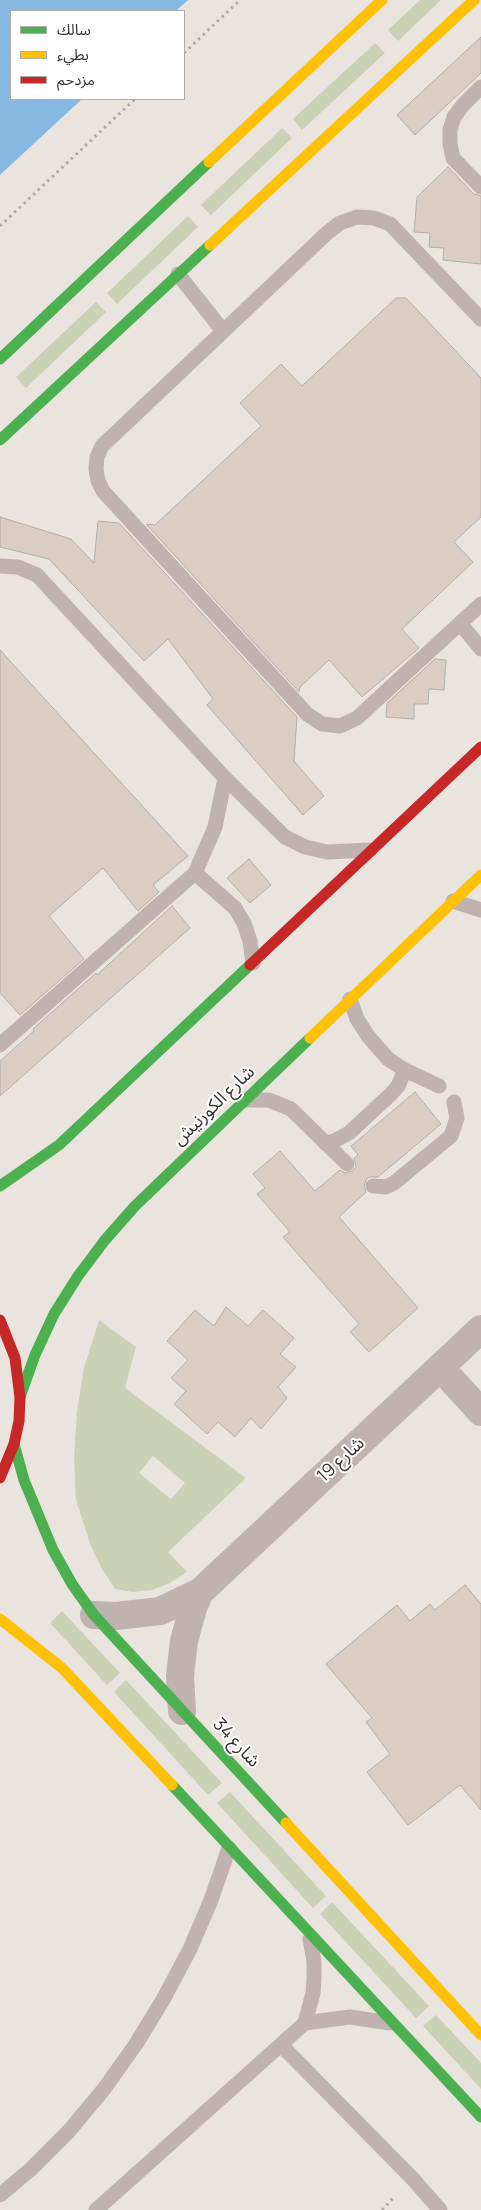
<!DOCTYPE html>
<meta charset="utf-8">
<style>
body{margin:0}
#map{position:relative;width:481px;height:2210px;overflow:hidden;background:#eae4df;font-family:Manrope,"Noto Sans Arabic",sans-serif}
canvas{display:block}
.legend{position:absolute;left:10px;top:10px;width:175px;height:90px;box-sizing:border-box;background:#fff;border:1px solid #afadac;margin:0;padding:6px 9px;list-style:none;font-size:15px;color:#36322f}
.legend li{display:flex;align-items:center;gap:10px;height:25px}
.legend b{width:25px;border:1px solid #afadac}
</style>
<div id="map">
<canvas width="481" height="2210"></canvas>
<ul class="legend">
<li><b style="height:6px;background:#4caf50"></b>سالك</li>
<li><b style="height:6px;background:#ffc107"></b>بطيء</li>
<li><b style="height:6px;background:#c62828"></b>مزدحم</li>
</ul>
</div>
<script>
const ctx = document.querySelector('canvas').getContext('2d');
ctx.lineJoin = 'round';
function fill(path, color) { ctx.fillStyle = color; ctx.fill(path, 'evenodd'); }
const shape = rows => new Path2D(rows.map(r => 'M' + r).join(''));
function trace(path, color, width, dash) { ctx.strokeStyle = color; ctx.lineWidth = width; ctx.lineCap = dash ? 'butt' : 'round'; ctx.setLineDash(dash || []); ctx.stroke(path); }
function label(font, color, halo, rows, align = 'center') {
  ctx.font = font + ' Manrope,"Noto Sans Arabic",sans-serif'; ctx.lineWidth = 4; ctx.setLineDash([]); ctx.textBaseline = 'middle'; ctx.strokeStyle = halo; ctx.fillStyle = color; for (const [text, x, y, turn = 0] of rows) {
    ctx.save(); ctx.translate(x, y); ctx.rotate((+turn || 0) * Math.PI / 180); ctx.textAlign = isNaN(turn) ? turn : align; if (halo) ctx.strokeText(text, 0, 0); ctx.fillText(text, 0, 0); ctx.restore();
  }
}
fill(shape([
 [420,0,441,0,398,41,388,30],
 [375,43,385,53,302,130,293,119],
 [282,128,292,138,211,215,201,205],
 [188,216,198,227,117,304,107,293],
 [96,302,106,312,26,388,16,377],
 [99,1320,136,1347,125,1388,246,1478,168,1552,187,1572,170,1583,152,1590,133,1592,115,1589,102,1569,91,1546,76,1500,74,1457,77,1412,84,1368],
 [153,1456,185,1483,171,1499,139,1473],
 [62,1611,120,1673,107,1685,50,1623],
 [126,1680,222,1783,208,1795,114,1692],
 [230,1792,326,1896,313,1908,217,1803],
 [332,1902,429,2006,416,2018,320,1914],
 [436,2015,481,2063,481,2089,423,2026]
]), '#cad1b4');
fill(shape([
 [0,0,188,0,176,11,11,11,11,99,82,99,0,175]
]), '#87b8e1');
const building = shape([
 [481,37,481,73,415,135,397,115,481,37],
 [448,167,474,194,481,196,481,264,443,260,444,248,429,247,430,233,414,232,417,197,448,167],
 [396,298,406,298,481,378,481,517,454,542,473,562,402,629,419,648,362,697,329,660,300,687,299,692,146,524,155,525,261,426,240,403,281,364,302,386,396,298],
 [0,517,71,539,94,563,98,521,119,523,297,717,294,761,324,796,303,815,207,705,213,699,168,639,144,661,49,559,0,547,0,517],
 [0,650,188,856,153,885,159,892,138,911,103,868,49,916,84,959,20,1015,0,993,0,650],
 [435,659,446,660,444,690,429,689,428,704,414,704,414,719,386,717,387,703,435,659],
 [249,859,271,885,250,903,227,878,249,859],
 [172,906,190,928,0,1096,0,1061,34,1031,33,1029,96,973,97,975,172,906],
 [415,1092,441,1124,378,1177,369,1177,366,1180,364,1186,366,1192,339,1217,418,1308,369,1352,350,1332,359,1324,283,1237,290,1232,257,1194,265,1188,253,1174,280,1151,315,1191,340,1170,345,1173,353,1171,356,1166,354,1158,358,1155,351,1146,415,1092],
 [226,1307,248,1326,263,1310,294,1338,280,1354,296,1367,278,1387,287,1398,261,1429,251,1418,235,1437,218,1422,207,1434,174,1404,186,1391,171,1378,188,1360,167,1341,195,1310,214,1326,226,1307],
 [465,1585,481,1604,481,1810,460,1785,408,1825,367,1772,390,1754,366,1722,372,1718,326,1664,397,1605,410,1621,430,1604,435,1610,465,1585]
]);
fill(building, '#dbcdc2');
trace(building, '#b2aeaa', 1);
trace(shape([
 [184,53,240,0],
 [0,226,135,99],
 [382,2210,395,2196]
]), '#b3a8a6', 3, [2.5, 4]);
trace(shape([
 [481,87,463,105,454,117,450,130,450,144,453,158,481,187],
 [178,274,223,331],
 [481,319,390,224,374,218,357,217,340,223,327,233,102,446,97,457,96,469,98,481,103,491,307,714,322,724,340,726,357,718,481,604],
 [0,566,18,567,37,575,225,778,215,827,195,873,0,1045],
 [460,623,481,649],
 [225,778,285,837,305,847,327,852,370,850],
 [195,873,235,908,244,923,250,941,253,963],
 [453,901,481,910],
 [350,999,357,1019,368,1036,388,1059,405,1070,439,1086],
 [246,1100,269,1100,291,1109,347,1164],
 [325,1143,334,1141,349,1133,391,1094,398,1086,405,1070],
 [373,1186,386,1187,394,1183,451,1136,457,1118,454,1102],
 [305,2023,313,1993,314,1978,314,1962,310,1939],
 [281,2045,412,2178,440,2210],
 [0,2195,31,2169,69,2131,104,2089,136,2044,164,1998,190,1949,211,1900,229,1848],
 [96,2210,305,2023,350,2017,390,2023]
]), '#c0b3af', 15);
trace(shape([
 [440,1367,481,1412],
 [94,1615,116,1616,160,1611,200,1592,481,1329],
 [182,1711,180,1676,184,1641,193,1608,200,1592]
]), '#c0b3af', 28);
trace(shape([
 [0,359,209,162],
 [0,440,210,245],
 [0,1186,59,1145,250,965],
 [20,1397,35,1355,54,1314,78,1276,105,1240,135,1206,310,1038],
 [14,1444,24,1480,53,1550,72,1584,94,1615,286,1823],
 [172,1785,481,2117]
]), '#4caf50', 11);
trace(shape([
 [209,162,382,0],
 [210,245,474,0],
 [310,1038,481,875],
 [0,1619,62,1668,172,1785],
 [286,1823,481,2035]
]), '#ffc107', 11);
trace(shape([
 [250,965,481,747],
 [0,1320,15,1358,20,1397,19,1421,14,1444,0,1478]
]), '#c62828', 11);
label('18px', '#36322f', '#fff', [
 ["شارع الكورنيش",214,1106,-44],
 ["شارع 19",341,1460,-43],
 ["شارع 34",236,1743,47]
]);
</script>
